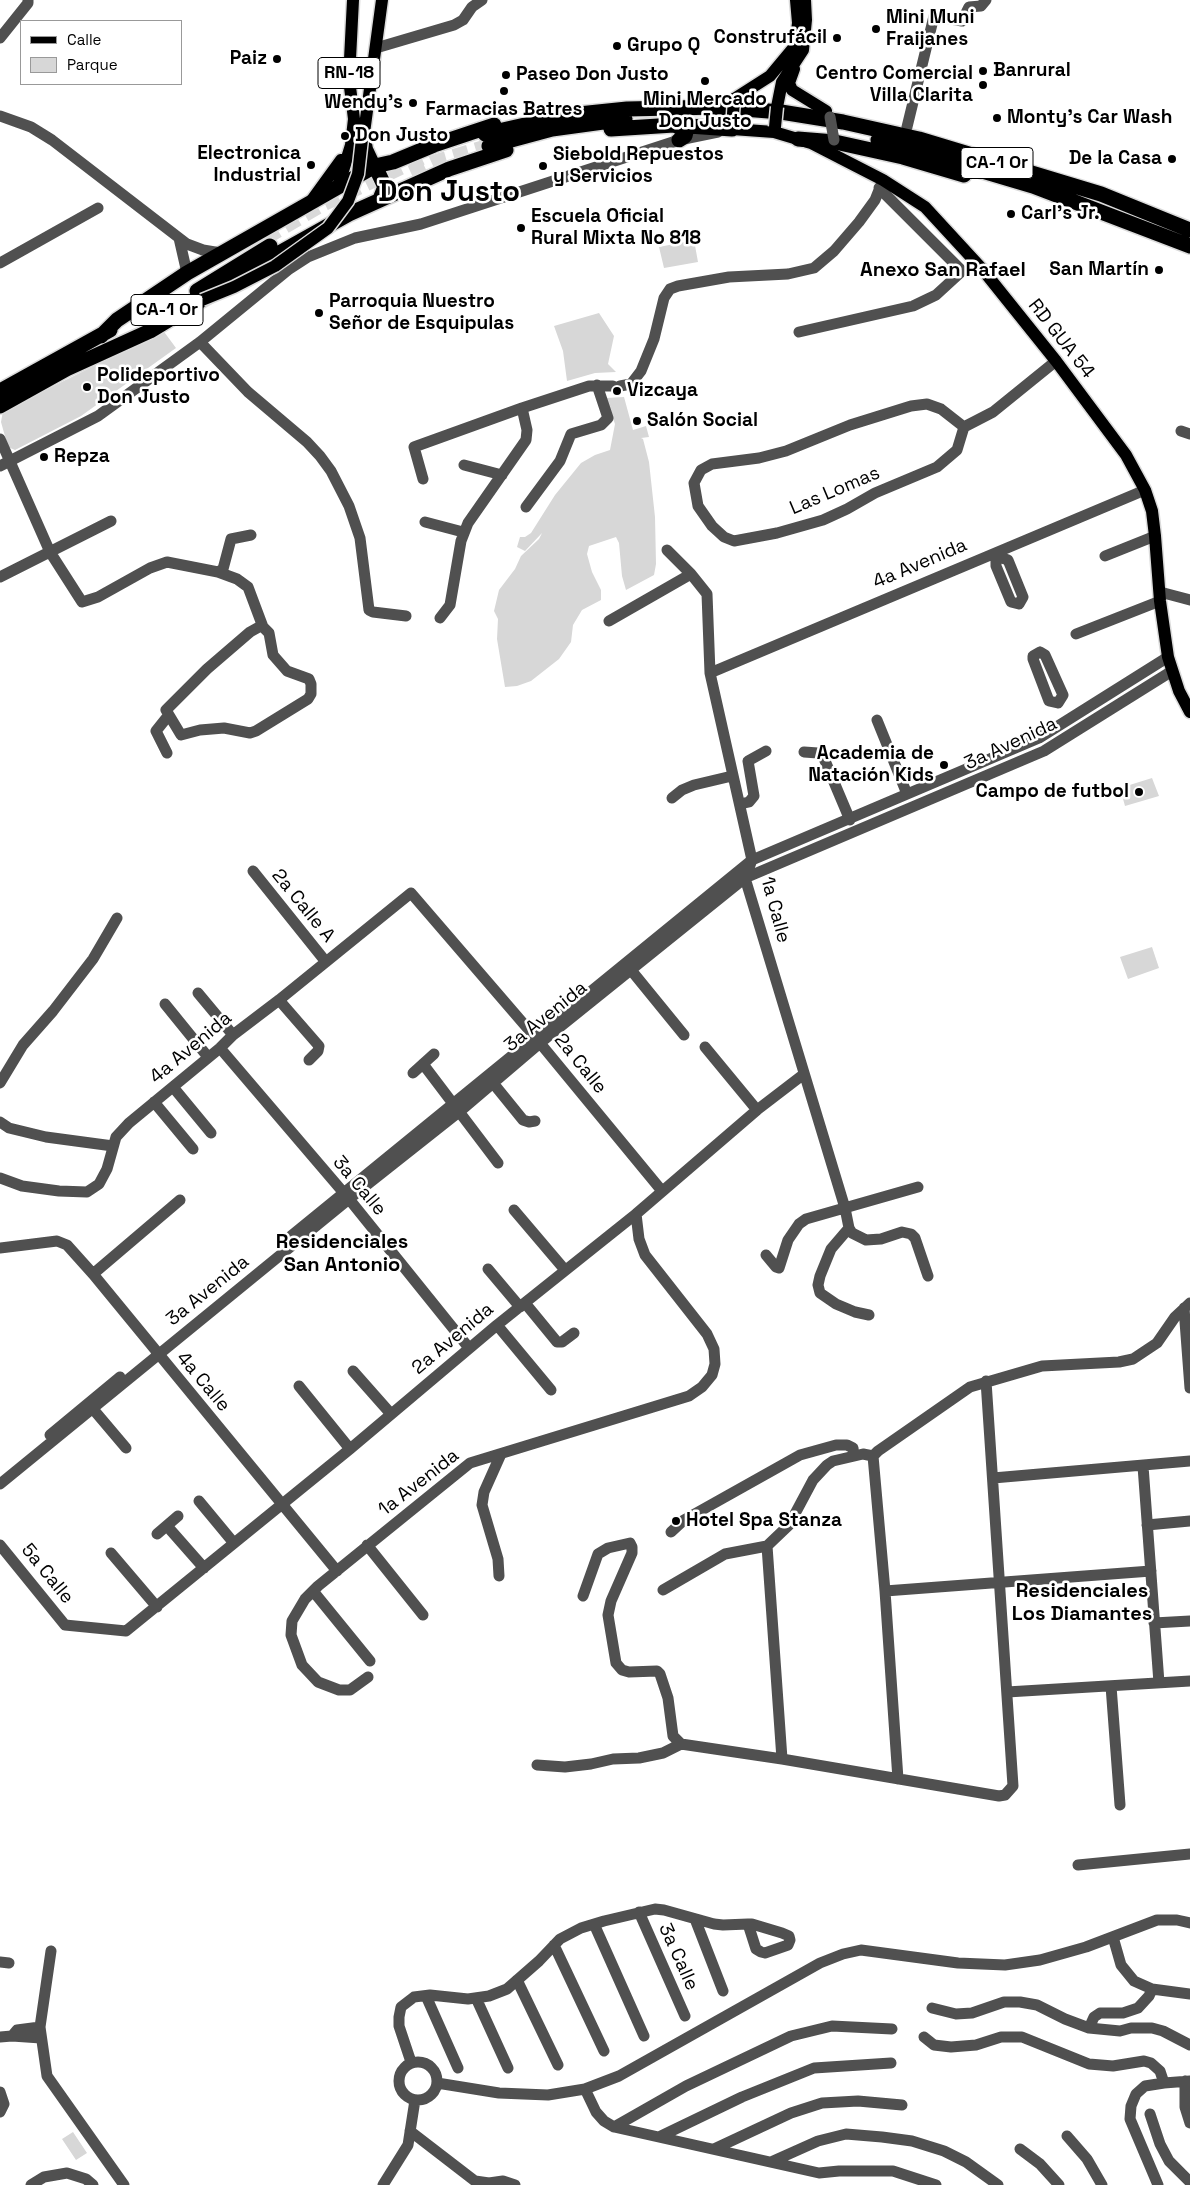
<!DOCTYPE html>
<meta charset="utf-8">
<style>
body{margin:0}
#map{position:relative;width:1190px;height:2185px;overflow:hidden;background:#fff;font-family:"Space Grotesk",sans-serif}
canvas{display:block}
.legend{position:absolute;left:20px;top:20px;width:162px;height:65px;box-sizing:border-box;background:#fff;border:1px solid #999;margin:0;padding:6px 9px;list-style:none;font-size:15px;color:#000}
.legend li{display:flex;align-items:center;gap:10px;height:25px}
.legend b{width:25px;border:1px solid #999}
</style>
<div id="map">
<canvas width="1190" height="2185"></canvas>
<ul class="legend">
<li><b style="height:6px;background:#000"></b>Calle</li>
<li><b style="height:14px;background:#d7d7d7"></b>Parque</li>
</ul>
</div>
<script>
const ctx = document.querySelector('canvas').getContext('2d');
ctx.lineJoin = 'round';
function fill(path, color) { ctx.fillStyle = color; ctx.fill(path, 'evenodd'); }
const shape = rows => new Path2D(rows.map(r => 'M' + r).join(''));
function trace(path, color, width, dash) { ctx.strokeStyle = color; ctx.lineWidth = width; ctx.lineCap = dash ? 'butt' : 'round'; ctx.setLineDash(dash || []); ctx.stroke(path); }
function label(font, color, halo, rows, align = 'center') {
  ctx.font = font + ' "Space Grotesk",sans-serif'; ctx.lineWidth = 5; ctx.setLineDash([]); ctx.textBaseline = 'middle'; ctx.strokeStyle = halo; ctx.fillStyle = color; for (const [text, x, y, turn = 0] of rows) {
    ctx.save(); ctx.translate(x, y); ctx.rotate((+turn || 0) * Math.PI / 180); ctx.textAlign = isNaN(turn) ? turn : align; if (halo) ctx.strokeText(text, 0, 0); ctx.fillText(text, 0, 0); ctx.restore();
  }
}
fill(shape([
 [694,240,698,262,664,268,659,247],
 [599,313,614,336,608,364,616,372,595,373,567,381,563,351,554,326],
 [162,329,176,348,81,416,15,450,8,447,1,422,3,411,106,360],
 [624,397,633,430,646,426,649,437,641,438,643,439,649,462,655,517,656,564,654,575,626,590,622,576,619,543,616,537,589,546,587,554,592,572,601,590,601,600,582,610,573,625,571,642,559,659,531,681,517,686,505,687,497,639,498,619,494,611,499,590,515,569,521,556,539,539,542,533,525,551,517,547,520,537,525,537,531,533,555,495,581,463,595,455,610,450,615,424,606,398],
 [1152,778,1159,796,1125,806,1120,788],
 [1152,947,1159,968,1128,979,1120,957],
 [73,2132,87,2153,76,2160,62,2139]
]), '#d7d7d7');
trace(shape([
 [411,173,435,162,489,146],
 [265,238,321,205,423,157]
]), '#d9d9d9', 15, [15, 8]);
const major = shape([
 [794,69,789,83,792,90,826,111],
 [734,99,770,76,795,46,798,23,796,0],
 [777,107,782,82,803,50,806,20,805,0],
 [732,129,774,132,811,143,883,180,925,207,983,270,1056,361,1126,455,1145,490,1152,511,1155,536,1160,601,1168,657,1179,691,1190,712],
 [375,166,367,149,364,133,382,0],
 [338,187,351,145,354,119,349,79,353,0],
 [312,200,341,160]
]);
const highway = shape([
 [674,125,683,129,686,132,685,136,679,140],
 [611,129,674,125,732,129],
 [485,134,569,115,627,109,718,107,781,112,843,122,919,139,1101,194,1190,230],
 [798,139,835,142,903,157,964,175],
 [878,140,1033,186,1190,246],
 [489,146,552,129,625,119],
 [375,166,385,187,380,199],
 [197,291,270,246],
 [101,336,117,320,187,273,375,166,393,162,434,145,494,125],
 [62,371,150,331,281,252,349,214,449,169,506,150],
 [0,391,110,330],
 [0,406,70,367]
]);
trace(major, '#dbdbdb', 15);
trace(highway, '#dbdbdb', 18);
trace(shape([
 [0,38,28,3,28,0],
 [376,48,454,25,463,20,472,7,482,0],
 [0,116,31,127,52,140,187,244,203,250,221,253],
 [907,127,934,16,962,21,969,7,981,6,986,0],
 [179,238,187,273],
 [0,263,98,208],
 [799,332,913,306,936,295,960,273,960,269,879,188],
 [200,342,248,392,307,442,320,456,331,471,349,506,360,538,369,610,373,612,406,616],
 [620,386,631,384,641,371,654,339,664,298,670,289,678,286,729,277,788,274,814,268,834,251,859,222,875,200,883,180],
 [964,427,941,409,927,404,911,406,850,425,786,451,759,458,712,464,701,470,694,483,698,506,712,526,724,537,734,541,777,533,823,520,847,509,875,493,937,467,957,450,964,427,993,412,1056,361],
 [1181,431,1190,434],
 [0,439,50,552,82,602,98,597,150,568,167,562,218,572,223,569,231,539,251,535],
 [464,465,502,475],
 [0,466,98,416,200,342,288,270,308,257,355,238,421,224,679,140,718,132],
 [423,479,414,447,522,408,589,386,613,386],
 [526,507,560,461,571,434,601,425,608,418,597,385],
 [425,522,463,532],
 [667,550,691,574,707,594,710,673,752,860,745,878,845,1208,849,1228,852,1233,866,1240,881,1239,902,1232,911,1234,915,1238,928,1276],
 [1105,556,1155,536],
 [999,557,1008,560,1023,597,1019,604,1011,602,996,566,996,561,999,557],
 [218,572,237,579,248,587,263,627,269,633,273,655,287,671,309,679,311,684,311,694,308,699,256,731,250,733,224,728,200,730,181,735,166,710,207,669,250,632,259,627,263,627],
 [0,577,111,521],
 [1160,592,1190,600],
 [440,618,450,605,461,541,468,523,526,440,527,430,522,408],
 [609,621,691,574],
 [1076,634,1160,601],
 [1040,652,1045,655,1063,695,1058,703,1049,701,1033,659,1033,656,1040,652],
 [710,673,1145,490],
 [877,720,907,794],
 [804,752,818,753,823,756,850,820],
 [167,753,156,731,168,716],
 [672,798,682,790,694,785,732,776],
 [740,804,749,802,754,796,748,761,766,751],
 [253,871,326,962],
 [631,970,684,1035],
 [198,993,233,1035],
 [279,1000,319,1046,318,1051,309,1060],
 [165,1004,208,1057],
 [705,1047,757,1110],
 [220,1048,349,1199,469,1348],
 [423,1064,498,1163],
 [413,1073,434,1054],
 [491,1077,493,1083,523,1120,529,1122,535,1121],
 [0,1083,23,1045,53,1011,93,959,117,918],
 [173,1087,211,1133],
 [154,1102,193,1149],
 [0,1122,9,1128,46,1137,113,1146],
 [0,1178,22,1186,59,1191,87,1192,99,1184,107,1169,116,1137,129,1123,220,1048,233,1035,279,1000,411,893,535,1037,662,1191],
 [514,1210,565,1270],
 [849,1228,831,1249,820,1276,818,1285,820,1293,836,1304,855,1312,869,1315],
 [291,1236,752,860,1039,738,1168,657],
 [0,1248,57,1241,67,1245,93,1274,337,1571],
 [766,1255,776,1267,779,1268,788,1240,799,1224,806,1219,918,1187],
 [488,1269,520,1307],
 [93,1274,180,1200],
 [525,1303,557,1342,562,1342,574,1333],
 [1184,1308,1190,1388],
 [497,1325,551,1390],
 [353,1371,391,1414],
 [299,1386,350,1449],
 [93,1409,126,1448],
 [50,1435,120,1377],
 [873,1456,878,1451,970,1387,1042,1366,1119,1362,1133,1359,1157,1343,1175,1317,1190,1303],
 [873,1456,885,1591,898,1779],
 [1143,1466,1159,1683],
 [993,1478,1190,1461],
 [0,1484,349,1199,459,1112,540,1043,745,878,1044,751,1172,671],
 [199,1501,233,1542],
 [1147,1525,1190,1521],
 [167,1526,204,1568],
 [671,1532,684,1520,800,1455,836,1445,847,1445,853,1448,854,1456],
 [157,1534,178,1516],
 [0,1545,65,1625,126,1631,350,1449,497,1325,636,1214,757,1110,804,1074],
 [367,1545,423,1615],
 [767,1546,782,1759],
 [111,1553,157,1607],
 [499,1576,498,1559,482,1505,484,1492,501,1454],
 [663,1590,725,1554,767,1546,789,1525,813,1480,827,1465,833,1461,863,1454,873,1456],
 [313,1591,370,1661],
 [885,1591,1151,1571],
 [583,1596,598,1554,608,1548,630,1543,632,1547,632,1553,611,1601,608,1615,616,1663,622,1670,629,1672,657,1671,660,1674,668,1698,673,1736,681,1744,782,1759,999,1796,1005,1795,1013,1786,986,1381],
 [1154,1623,1190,1621],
 [368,1677,350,1690,339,1690,318,1682,302,1665,291,1635,292,1621,305,1599,318,1586,470,1463,689,1396,702,1387,712,1375,715,1364,714,1349,707,1334,645,1255,639,1239,636,1214],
 [1111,1686,1120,1805],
 [1007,1692,1190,1681],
 [537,1765,565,1767,591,1764,613,1759,639,1758,663,1753,681,1744],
 [1078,1865,1190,1854],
 [639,1912,685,2016],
 [695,1919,723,1991],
 [594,1924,644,2036],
 [1113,1937,1121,1965,1134,1981,1152,1989,1190,1994],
 [554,1945,604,2051],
 [51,1951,40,2027,47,2076,124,2185],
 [0,1962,9,1963],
 [517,1980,558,2065],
 [426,1996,458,2068],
 [476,1998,508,2068],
 [932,2008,956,2014,972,2013,1004,2002,1020,2002,1037,2005,1065,2019,1089,2028,1120,2031,1131,2028,1152,2028,1163,2031,1190,2045],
 [1089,2028,1094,2017,1100,2013,1123,2013,1138,2008,1149,1996,1152,1989],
 [12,2036,17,2030,40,2027],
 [0,2037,12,2036,41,2038],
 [924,2037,934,2045,951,2047,976,2045,1001,2037,1022,2037,1089,2064,1113,2066,1144,2061,1151,2063,1160,2071,1164,2083],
 '399 2081a19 19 0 1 1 38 0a19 19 0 1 1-38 0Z',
 [411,2062,399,2026,399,2017,401,2007,414,1997,430,1995,468,1999,489,1996,507,1989,539,1961,560,1939,581,1928,604,1921,655,1909,664,1910,714,1924,723,1925,748,1924,752,1924,782,1933,789,1936,790,1940,788,1945,765,1953,761,1952,756,1949,748,1924],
 [1185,2081,1185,2107,1190,2123],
 [437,2083,499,2093,548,2095,585,2089,619,2076,820,1963,843,1954,861,1950,958,1963,1005,1965,1040,1960,1086,1947,1157,1920,1177,1920,1190,1923],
 [585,2089,596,2112,604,2121,614,2127,819,2173,839,2171,893,2171,936,2185],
 [0,2092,4,2104,0,2112],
 [1150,2114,1160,2144,1169,2161,1190,2182],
 [614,2127,686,2086,791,2036,832,2026,892,2029],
 [410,2131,475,2181,489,2183,503,2181,515,2185],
 [661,2136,742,2097,814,2068,891,2063],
 [1067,2136,1087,2159,1102,2185],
 [714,2149,791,2113,822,2103,858,2101,902,2105],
 [1020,2149,1040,2164,1059,2185],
 [771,2162,818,2141,846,2134,882,2137,912,2141,944,2151,966,2162,998,2185],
 [31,2185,44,2177,67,2173,86,2179,93,2185],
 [383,2185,408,2145,415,2100],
 [1158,2185,1130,2119,1131,2106,1136,2094,1145,2086,1164,2083,1190,2081]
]), '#505050', 11);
trace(major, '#000', 12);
trace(highway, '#000', 15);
const majorBridge = shape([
 [775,127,777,107],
 [732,129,734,99],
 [202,300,234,287,275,266,328,228,348,201,358,174,363,130]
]);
trace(majorBridge, '#dbdbdb', 15, []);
trace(shape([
 [830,117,834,140]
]), '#505050', 11);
trace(majorBridge, '#000', 12);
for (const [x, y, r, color] of [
 [876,29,5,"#000"],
 [837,38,5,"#000"],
 [617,46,5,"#000"],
 [277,59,5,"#000"],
 [983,71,5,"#000"],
 [506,75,5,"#000"],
 [705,81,5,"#000"],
 [983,85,5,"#000"],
 [504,91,5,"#000"],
 [413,103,5,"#000"],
 [997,118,5,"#000"],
 [345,136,5,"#000"],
 [1172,159,5,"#000"],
 [311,165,5,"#000"],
 [543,166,5,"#000"],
 [1011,214,5,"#000"],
 [521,228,5,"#000"],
 [1159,270,5,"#000"],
 [319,313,5,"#000"],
 [87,387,5,"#000"],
 [617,391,5,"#000"],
 [637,421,5,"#000"],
 [44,457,5,"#000"],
 [944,765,5,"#000"],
 [1139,792,5,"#000"],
 [676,1521,5,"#000"]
]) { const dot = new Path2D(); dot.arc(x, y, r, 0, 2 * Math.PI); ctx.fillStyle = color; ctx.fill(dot); trace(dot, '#fff', 2); }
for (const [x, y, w] of [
 [349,73,62],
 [997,163,72],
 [167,310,72]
]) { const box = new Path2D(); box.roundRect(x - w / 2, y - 15.5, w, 31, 4); ctx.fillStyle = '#fff'; ctx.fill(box); trace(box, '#000', 1); }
label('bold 18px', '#000', null, [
 ["RN-18",349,73],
 ["CA-1 Or",997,163],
 ["CA-1 Or",167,310]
]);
label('bold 19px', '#000', '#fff', [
 ["Mini Muni",886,18],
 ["Fraijanes",886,40],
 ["Construfácil",827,38,"right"],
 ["Grupo Q",627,46],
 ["Paiz",267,59,"right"],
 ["Banrural",993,71],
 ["Centro Comercial",973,74,"right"],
 ["Villa Clarita",973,96,"right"],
 ["Paseo Don Justo",516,75],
 ["Mini Mercado",705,100,"center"],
 ["Don Justo",705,122,"center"],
 ["Wendy's",403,103,"right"],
 ["Farmacias Batres",504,110,"center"],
 ["Monty's Car Wash",1007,118],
 ["Don Justo",355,136],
 ["Electronica",301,154,"right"],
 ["Industrial",301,176,"right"],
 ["Siebold Repuestos",553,155],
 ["y Servicios",553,177],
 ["De la Casa",1162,159,"right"],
 ["Carl's Jr.",1021,214],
 ["Escuela Oficial",531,217],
 ["Rural Mixta No 818",531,239],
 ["San Martín",1149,270,"right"],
 ["Parroquia Nuestro",329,302],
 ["Señor de Esquipulas",329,324],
 ["Polideportivo",97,376],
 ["Don Justo",97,398],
 ["Vizcaya",627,391],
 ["Salón Social",647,421],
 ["Repza",54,457],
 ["Academia de",934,754,"right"],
 ["Natación Kids",934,776,"right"],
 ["Campo de futbol",1129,792,"right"],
 ["Hotel Spa Stanza",686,1521]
], 'left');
label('19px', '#000', '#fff', [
 ["RD GUA 54",1061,339,52],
 ["Las Lomas",835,491,-23],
 ["4a Avenida",920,564,-23],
 ["3a Avenida",1011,744,-25],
 ["2a Calle A",303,906,51],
 ["1a Calle",775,910,75],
 ["3a Avenida",546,1017,-39],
 ["4a Avenida",191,1048,-40],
 ["2a Calle",580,1064,51],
 ["3a Calle",359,1186,50],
 ["3a Avenida",208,1291,-39],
 ["2a Avenida",453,1339,-40],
 ["4a Calle",203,1382,50],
 ["1a Avenida",419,1483,-38],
 ["5a Calle",47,1574,51],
 ["3a Calle",678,1957,66]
]);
label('bold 20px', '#000', '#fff', [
 ["Anexo San Rafael",943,271],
 ["Residenciales",342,1243],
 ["San Antonio",342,1266],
 ["Residenciales",1082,1592],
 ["Los Diamantes",1082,1615]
]);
label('bold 29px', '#000', '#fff', [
 ["Don Justo",449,193]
]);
</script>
